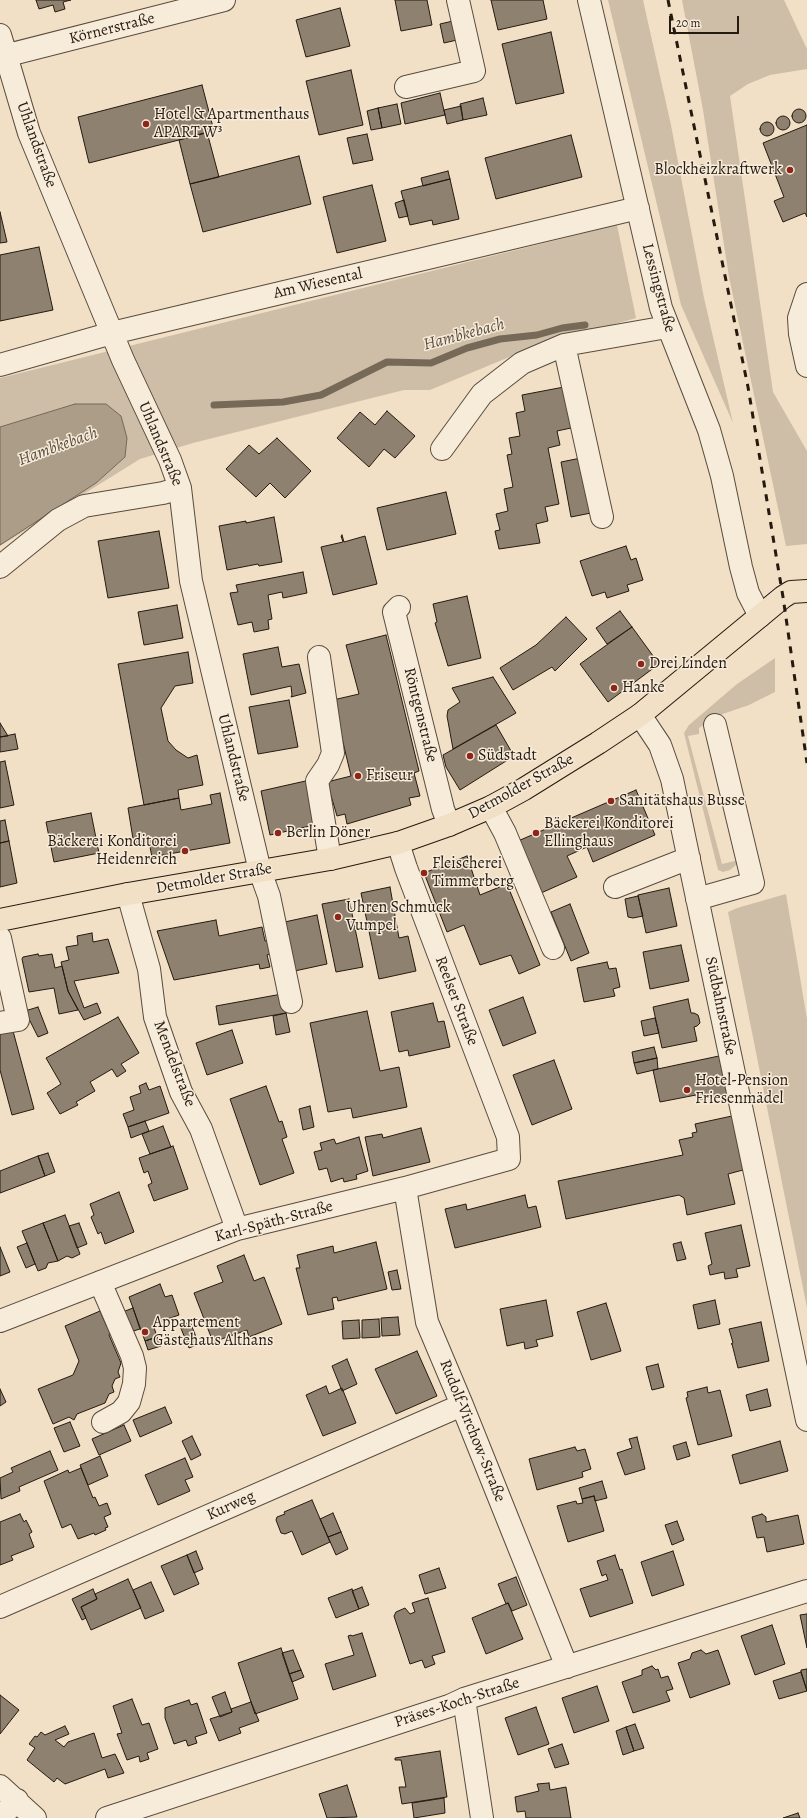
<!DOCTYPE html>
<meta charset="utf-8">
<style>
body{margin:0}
#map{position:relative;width:807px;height:1818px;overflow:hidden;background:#f2e0c6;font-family:Alegreya,serif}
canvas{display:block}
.scale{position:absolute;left:669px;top:16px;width:70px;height:18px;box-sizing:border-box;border:2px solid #241a10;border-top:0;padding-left:5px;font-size:12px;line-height:14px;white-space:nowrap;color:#241a10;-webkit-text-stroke:3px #f7ebda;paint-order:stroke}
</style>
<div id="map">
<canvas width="807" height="1818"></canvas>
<div class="scale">20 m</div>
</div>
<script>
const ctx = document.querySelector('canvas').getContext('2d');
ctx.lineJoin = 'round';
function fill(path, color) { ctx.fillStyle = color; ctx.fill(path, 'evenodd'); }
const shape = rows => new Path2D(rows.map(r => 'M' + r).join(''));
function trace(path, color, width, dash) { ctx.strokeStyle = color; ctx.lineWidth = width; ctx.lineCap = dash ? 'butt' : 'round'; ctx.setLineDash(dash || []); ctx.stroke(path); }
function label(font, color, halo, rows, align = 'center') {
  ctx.font = font + ' Alegreya,serif'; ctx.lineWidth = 3; ctx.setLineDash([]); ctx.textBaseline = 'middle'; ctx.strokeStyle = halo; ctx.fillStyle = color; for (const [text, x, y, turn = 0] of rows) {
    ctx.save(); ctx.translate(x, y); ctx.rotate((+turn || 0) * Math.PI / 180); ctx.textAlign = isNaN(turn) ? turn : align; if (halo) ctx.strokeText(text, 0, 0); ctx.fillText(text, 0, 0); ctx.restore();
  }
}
fill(shape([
 [608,0,643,0,671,125,704,298,733,423,681,305],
 [682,0,784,0,807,49,807,69,770,75,748,84,730,96,773,392,807,451,807,544,786,546,729,277,703,110],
 [617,225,636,318,531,348,430,390,404,390,193,443,140,459,0,546,0,378],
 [775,658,775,692,749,705,717,716,699,728,699,734,688,736,722,864,743,859,730,870,723,872,718,870,684,733,689,725,737,684],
 [786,894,807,1019,807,1308,728,912,737,908]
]), '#cfbea7');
const water = shape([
 [75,404,106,404,121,416,127,438,125,457,96,483,0,545,0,427,75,404]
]);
fill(water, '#ac9d88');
trace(water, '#766958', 1);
trace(shape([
 [214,405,283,402,321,395,387,362,431,363,467,348,500,339,537,335,562,328,585,325]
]), '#766958', 7);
const building = shape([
 [36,0,71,0,63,2,65,9,55,12,53,5,39,9,36,0],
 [395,0,427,0,432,25,401,31,395,0],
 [491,0,543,0,547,19,498,30,491,0],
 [340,8,350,46,306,57,296,20,340,8],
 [453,21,457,40,444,43,440,24,453,21],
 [551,32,564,93,516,104,502,44,551,32],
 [351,70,363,125,319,135,306,81,351,70],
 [202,85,214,131,89,163,78,117,202,85],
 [440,93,445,115,405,124,401,103,440,93],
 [483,98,487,115,463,120,460,104,483,98],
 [397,104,401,124,382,128,378,108,397,104],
 [461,106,463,120,447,124,444,110,461,106],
 [378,108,382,128,371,130,367,111,378,108],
 '792 116a7 7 0 1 1 14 0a7 7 0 1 1-14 0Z',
 '776 123a7 7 0 1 1 14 0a7 7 0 1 1-14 0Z',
 '760 129a7 7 0 1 1 14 0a7 7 0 1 1-14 0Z',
 [807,125,807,217,805,213,783,222,774,201,784,197,763,143,807,125],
 [207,132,219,177,190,184,179,140,207,132],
 [367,134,373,160,353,164,347,138,367,134],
 [571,135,582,177,496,199,485,158,571,135],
 [299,156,311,204,203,232,190,184,299,156],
 [448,171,450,179,423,186,421,178,448,171],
 [450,179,459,219,433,225,432,220,410,225,401,191,450,179],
 [372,185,386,241,337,253,323,197,372,185],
 [404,200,408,216,399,218,395,203,404,200],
 [0,212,7,242,0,243,0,212],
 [39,247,53,310,0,321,0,255,39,247],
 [564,387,571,428,557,431,560,445,548,448,559,504,545,507,548,521,536,524,540,543,499,549,495,531,500,530,496,514,508,511,504,489,513,487,507,455,512,454,509,438,520,436,516,413,525,411,522,395,564,387],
 [387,411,415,436,395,458,384,449,369,467,337,438,360,412,375,425,387,411],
 [277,438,311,471,285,498,270,483,256,497,226,469,249,445,259,454,277,438],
 [581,458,591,513,571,517,561,462,581,458],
 [446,492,456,534,387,550,377,508,446,492],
 [274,517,282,562,259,566,258,564,227,570,219,526,246,521,246,523,274,517],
 [159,531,169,588,108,598,98,541,159,531],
 [342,535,344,542,365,536,377,584,333,595,321,547,343,542,341,536,342,535],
 [626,546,631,560,636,558,643,580,627,585,629,591,607,598,605,592,592,596,580,561,626,546],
 [303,572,307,593,283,598,282,592,268,595,272,619,268,620,269,629,254,632,252,622,238,625,230,593,238,592,236,585,303,572],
 [467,596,481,658,448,666,435,623,437,622,433,604,467,596],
 [177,605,183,638,144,645,138,612,177,605],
 [620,611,632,627,607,644,596,628,620,611],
 [566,617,587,639,555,671,552,667,513,690,500,668,536,645,566,617],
 [632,627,659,664,608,702,580,664,632,627],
 [386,635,419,771,414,773,420,796,409,798,411,805,347,824,345,814,337,816,327,782,351,776,333,700,359,694,346,645,386,635],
 [278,647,282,667,299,664,306,693,291,697,292,695,291,686,251,695,243,654,278,647],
 [188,652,193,683,175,686,161,708,168,741,176,750,188,758,197,755,203,785,178,790,179,798,144,805,118,664,188,652],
 [493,677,516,713,453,749,447,716,448,710,460,702,452,688,493,677],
 [289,700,298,747,258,754,249,707,289,700],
 [0,723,8,736,0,737,0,723],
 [496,725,514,756,460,790,446,767,443,755,496,725],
 [15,734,18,749,0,752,0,737,15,734],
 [5,761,14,805,0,808,0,762,5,761],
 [310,780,319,824,270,835,261,791,310,780],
 [636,790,655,835,593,862,587,847,567,856,577,877,541,893,518,841,636,790],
 [220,793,230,843,152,857,149,842,134,845,128,808,179,798,181,810,212,804,210,795,220,793],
 [91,813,99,853,54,862,46,822,91,813],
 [5,820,9,841,0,843,0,821,5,820],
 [9,841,17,883,0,887,0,843,9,841],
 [467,856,480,895,507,884,540,965,519,974,511,955,480,965,464,925,447,932,424,873,467,856],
 [390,887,399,938,408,936,416,971,379,979,361,893,390,887],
 [669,888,677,926,646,933,638,895,669,888],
 [638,896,643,916,633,918,628,917,625,899,638,896],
 [349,899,363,967,336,972,322,904,349,899],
 [570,904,589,953,571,961,551,912,570,904],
 [317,915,327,964,290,972,280,923,317,915],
 [216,920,219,936,262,927,265,941,271,940,274,953,267,955,270,967,260,969,259,964,174,980,157,931,216,920],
 [92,933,93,942,108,939,119,973,74,981,84,1008,97,1003,101,1013,84,1020,68,991,61,962,69,960,66,947,78,945,77,936,92,933],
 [681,945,689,981,650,989,643,952,681,945],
 [38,954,39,956,52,954,55,968,62,966,68,991,78,1010,59,1014,54,988,29,992,22,959,23,957,38,954],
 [607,962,609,969,616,968,620,987,613,989,615,996,584,1002,577,968,607,962],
 [282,994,286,1013,219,1025,216,1006,282,994],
 [523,997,536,1033,503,1046,489,1010,523,997],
 [688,999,691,1013,694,1013,698,1015,699,1018,700,1023,697,1026,694,1027,697,1041,662,1048,653,1007,688,999],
 [433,1003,438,1022,444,1021,450,1047,409,1056,408,1050,399,1052,391,1012,433,1003],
 [38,1007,48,1033,38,1037,25,1011,38,1007],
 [367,1011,380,1071,399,1067,407,1107,353,1118,351,1108,328,1112,310,1023,367,1011],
 [286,1013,290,1032,276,1035,273,1016,286,1013],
 [118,1017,139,1053,121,1064,126,1071,117,1077,112,1069,90,1082,95,1091,76,1102,78,1105,60,1114,47,1093,61,1084,46,1058,118,1017],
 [655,1018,659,1033,644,1036,641,1021,655,1018],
 [232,1030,243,1063,207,1075,196,1043,232,1030],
 [13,1031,34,1109,12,1115,0,1070,0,1034,13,1031],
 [654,1047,657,1058,634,1063,632,1052,654,1047],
 [719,1056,727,1094,697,1100,696,1095,660,1102,653,1070,719,1056],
 [657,1058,658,1069,637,1074,634,1063,657,1058],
 [554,1060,572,1109,532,1125,513,1075,554,1060],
 [146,1083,149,1090,160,1086,169,1113,128,1127,123,1114,134,1110,130,1097,141,1093,139,1086,146,1083],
 [266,1086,279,1122,282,1121,287,1137,282,1139,294,1173,260,1185,230,1099,266,1086],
 [310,1106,314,1127,303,1130,299,1109,310,1106],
 [732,1116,743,1170,728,1174,735,1204,687,1215,684,1198,679,1195,566,1219,558,1181,683,1155,679,1140,693,1137,692,1133,697,1132,695,1124,732,1116],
 [145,1121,149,1131,131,1138,128,1127,145,1121],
 [163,1126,171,1147,150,1154,142,1134,163,1126],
 [421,1128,430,1162,373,1176,365,1137,382,1134,383,1138,421,1128],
 [359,1137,368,1171,356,1175,357,1179,344,1182,343,1178,331,1182,327,1168,319,1170,314,1152,322,1150,320,1143,334,1139,336,1144,359,1137],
 [173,1146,188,1189,154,1201,148,1185,152,1183,148,1171,144,1173,139,1158,173,1146],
 [48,1153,55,1172,45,1176,38,1156,48,1153],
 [38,1156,45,1176,0,1193,0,1171,38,1156],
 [119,1192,134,1232,105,1244,101,1232,98,1234,91,1217,94,1215,90,1204,119,1192],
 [525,1195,528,1208,536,1206,541,1227,455,1248,445,1209,466,1204,467,1210,525,1195],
 [65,1215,80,1254,72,1258,67,1256,58,1261,43,1223,65,1215],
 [43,1223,58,1261,48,1263,46,1268,38,1271,22,1231,43,1223],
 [79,1223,87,1244,77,1248,69,1226,79,1223],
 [741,1225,750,1266,736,1269,738,1277,725,1279,724,1272,710,1275,708,1266,712,1264,705,1233,741,1225],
 [376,1242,387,1289,338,1301,337,1297,332,1298,334,1309,308,1315,296,1268,300,1268,297,1255,333,1246,334,1253,376,1242],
 [681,1242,686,1259,677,1261,673,1244,681,1242],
 [27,1243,35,1264,26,1268,17,1247,27,1243],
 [0,1247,10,1272,0,1276,0,1247],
 [244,1255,254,1281,264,1277,282,1324,249,1337,247,1330,213,1342,194,1293,223,1282,217,1266,244,1255],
 [397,1270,401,1289,392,1290,388,1272,397,1270],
 [160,1284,165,1297,172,1295,179,1315,153,1324,157,1337,145,1341,129,1297,160,1284],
 [546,1300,553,1336,536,1340,538,1346,525,1349,524,1342,507,1346,500,1309,546,1300],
 [715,1300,720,1324,698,1329,693,1305,715,1300],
 [606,1303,621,1351,591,1360,577,1312,606,1303],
 [133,1308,140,1329,130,1332,120,1313,133,1308],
 [100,1311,107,1327,111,1330,109,1335,121,1363,118,1372,120,1377,115,1379,112,1386,114,1392,109,1394,105,1403,77,1414,74,1420,69,1417,53,1424,38,1389,73,1375,79,1361,65,1326,100,1311],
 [398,1317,400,1335,382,1336,381,1318,398,1317],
 [379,1319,380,1337,362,1338,362,1320,379,1319],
 [359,1320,360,1338,343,1339,342,1321,359,1320],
 [190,1322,199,1344,189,1348,180,1326,190,1322],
 [761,1322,769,1361,738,1368,732,1344,731,1344,733,1343,729,1329,761,1322],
 [157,1337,161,1346,148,1350,145,1341,157,1337],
 [417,1351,437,1396,396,1414,375,1369,417,1351],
 [347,1359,357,1384,342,1391,332,1366,347,1359],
 [658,1364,664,1387,652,1390,646,1367,658,1364],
 [326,1386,329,1394,342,1388,356,1423,323,1436,306,1395,326,1386],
 [707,1387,708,1393,720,1390,732,1436,698,1445,686,1398,688,1397,687,1392,707,1387],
 [0,1389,6,1402,0,1406,0,1389],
 [767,1389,771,1406,750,1411,746,1395,767,1389],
 [165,1407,172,1423,140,1437,133,1420,165,1407],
 [70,1422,80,1446,64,1452,54,1428,70,1422],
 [124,1425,131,1441,99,1455,92,1439,124,1425],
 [192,1436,201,1455,191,1460,182,1441,192,1436],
 [637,1437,645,1469,625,1475,617,1453,632,1448,629,1439,637,1437],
 [780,1441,788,1471,740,1484,732,1455,780,1441],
 [686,1442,690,1456,677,1460,673,1446,686,1442],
 [575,1447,577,1451,585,1449,591,1469,582,1472,583,1477,537,1490,529,1459,575,1447],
 [50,1451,58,1470,19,1487,20,1491,1,1499,0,1478,13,1472,11,1468,50,1451],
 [100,1456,108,1476,88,1485,80,1465,100,1456],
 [185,1458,193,1477,185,1480,190,1491,158,1505,145,1475,185,1458],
 [81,1468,93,1498,95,1497,99,1506,107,1503,111,1514,104,1517,108,1527,105,1528,106,1530,95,1535,94,1533,78,1539,71,1524,62,1528,44,1481,68,1470,69,1473,81,1468],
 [602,1481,607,1498,595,1501,594,1496,582,1499,579,1488,602,1481],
 [594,1496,604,1531,568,1542,557,1506,576,1501,577,1504,583,1503,582,1499,594,1496],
 [312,1500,330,1542,302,1555,292,1531,285,1534,281,1533,276,1520,277,1517,285,1514,284,1512,312,1500],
 [333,1513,341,1532,328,1537,320,1519,333,1513],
 [20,1514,24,1522,26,1520,32,1532,29,1534,34,1547,11,1556,13,1560,0,1565,0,1522,20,1514],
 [762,1514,766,1517,766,1522,798,1515,804,1544,767,1552,764,1537,757,1538,752,1517,762,1514],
 [677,1521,684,1540,672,1545,665,1525,677,1521],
 [341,1532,348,1549,336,1555,328,1537,341,1532],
 [196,1551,203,1569,194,1573,187,1555,196,1551],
 [673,1551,684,1585,652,1596,641,1562,673,1551],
 [187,1555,199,1584,174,1595,161,1566,187,1555],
 [615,1555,620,1570,622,1569,633,1603,590,1617,580,1589,608,1580,606,1574,602,1576,597,1561,615,1555],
 [439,1568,446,1588,425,1594,419,1575,439,1568],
 [516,1577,527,1605,512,1611,508,1603,506,1604,498,1584,516,1577],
 [128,1579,141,1608,91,1630,81,1607,97,1599,95,1594,128,1579],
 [151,1582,164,1611,145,1619,133,1590,151,1582],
 [362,1587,369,1605,359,1609,352,1591,362,1587],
 [93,1589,97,1599,81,1607,86,1618,82,1620,72,1599,93,1589],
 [352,1589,359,1609,336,1618,328,1598,352,1589],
 [428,1598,445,1652,432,1656,435,1664,425,1668,422,1660,410,1664,394,1616,396,1612,405,1608,410,1614,415,1612,412,1603,428,1598],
 [508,1603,523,1639,486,1654,472,1618,508,1603],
 [807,1614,807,1648,800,1615,807,1614],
 [772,1625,785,1664,755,1675,741,1636,772,1625],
 [362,1633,376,1676,333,1690,325,1664,354,1655,348,1636,351,1635,352,1636,362,1633],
 [281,1648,298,1699,255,1714,238,1663,281,1648],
 [293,1650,301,1670,289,1674,282,1653,293,1650],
 [701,1650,706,1654,718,1650,730,1684,690,1698,678,1663,690,1659,692,1653,701,1650],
 [652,1666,656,1670,658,1669,661,1678,668,1676,673,1689,666,1691,670,1701,633,1713,622,1682,642,1675,642,1670,652,1666],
 [807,1669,807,1691,801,1672,801,1670,807,1669],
 [301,1670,304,1677,292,1682,289,1674,301,1670],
 [801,1672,807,1691,779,1699,773,1681,801,1672],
 [597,1686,609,1721,574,1733,562,1698,597,1686],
 [225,1692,232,1712,220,1717,212,1697,225,1692],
 [0,1695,19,1710,0,1734,0,1695],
 [132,1699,142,1725,149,1723,158,1749,147,1753,149,1759,140,1762,139,1756,127,1760,117,1734,122,1733,113,1706,132,1699],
 [189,1700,191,1705,197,1703,207,1733,195,1737,197,1743,188,1746,186,1740,174,1744,165,1718,165,1708,189,1700],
 [251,1702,259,1721,239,1728,241,1733,219,1741,210,1719,232,1712,231,1709,251,1702],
 [536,1707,549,1744,518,1755,505,1718,536,1707],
 [635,1724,644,1748,634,1751,626,1727,635,1724],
 [65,1726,69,1734,55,1740,64,1747,68,1742,94,1733,102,1758,115,1754,124,1773,108,1778,105,1769,65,1784,57,1778,54,1782,27,1760,35,1748,29,1744,35,1736,37,1737,41,1732,45,1735,65,1726],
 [626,1727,634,1751,623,1755,616,1731,626,1727],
 [562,1744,569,1764,555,1768,548,1749,562,1744],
 [440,1751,447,1797,402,1804,399,1787,406,1787,401,1760,395,1760,395,1758,440,1751],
 [549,1783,550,1790,566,1787,571,1818,526,1818,525,1811,517,1812,515,1797,539,1791,537,1784,549,1783],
 [347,1785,357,1817,327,1818,319,1794,347,1785],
 [444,1798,445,1813,414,1818,412,1803,444,1798],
 [798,1813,800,1818,783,1818,798,1813]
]);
fill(building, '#8f816f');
trace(building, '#241a10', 1);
const minor = shape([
 [589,0,661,308,709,430,722,476,741,567,748,593,760,616],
 [0,35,29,133,123,360,170,460,180,488,191,581,260,871,269,896,291,1002],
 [0,57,224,0],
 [406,87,474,71,458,0],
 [807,294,799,318,800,334,807,366],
 [564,345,602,517],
 [0,365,112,333,638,208],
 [442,449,482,394,522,363,564,345,667,327],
 [0,567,58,520,84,506,163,493,180,488],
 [399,607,394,612,443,809,449,825],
 [319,657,333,753,328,765,317,781,330,859],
 [640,715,660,745,672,779,807,1420],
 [491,807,505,833,553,948],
 [615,887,689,858],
 [128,894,149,969,155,1017,181,1092,201,1129,237,1229],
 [697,899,753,883,715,725],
 [0,938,18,1020,0,1023],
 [405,1188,427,1322,462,1405,567,1667],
 [100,1282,132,1356,135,1368,134,1384,129,1402,121,1412,103,1422],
 [0,1321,237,1229,405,1188,509,1159,508,1137,406,868,398,843],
 [0,1607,462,1405],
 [464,1699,482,1818],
 [0,1786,35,1818],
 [0,1818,17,1800],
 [107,1818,449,1706,464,1699,807,1591]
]);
const major = shape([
 [0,920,128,894,330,859,398,843,449,825,491,807,524,789,598,743,640,715,783,597,791,592,807,591]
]);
trace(minor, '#584c3e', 24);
trace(major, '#241a10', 24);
trace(minor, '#f7ebda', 22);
trace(major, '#f2e0c6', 22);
trace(shape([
 [668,0,748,387,783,597,807,763]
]), '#241a10', 3, [7, 7]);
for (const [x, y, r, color] of [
 [146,124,4,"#8f2418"],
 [790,170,4,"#8f2418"],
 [641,664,4,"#8f2418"],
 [614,688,4,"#8f2418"],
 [470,756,4,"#8f2418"],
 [358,776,4,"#8f2418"],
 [611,801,4,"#8f2418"],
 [278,833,4,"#8f2418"],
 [536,833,4,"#8f2418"],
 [185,851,4,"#8f2418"],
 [424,873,4,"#8f2418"],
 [338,917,4,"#8f2418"],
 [687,1090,4,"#8f2418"],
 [145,1332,4,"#8f2418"]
]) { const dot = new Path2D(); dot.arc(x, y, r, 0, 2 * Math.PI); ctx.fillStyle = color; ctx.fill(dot); trace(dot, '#f7ebda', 1.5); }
label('16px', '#241a10', '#f7ebda', [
 ["Körnerstraße",112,29,-14],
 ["Uhlandstraße",36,145,70],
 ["Am Wiesental",318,284,-13],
 ["Lessingstraße",658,288,75],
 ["Uhlandstraße",160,444,67],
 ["Röntgenstraße",420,715,76],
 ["Uhlandstraße",233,758,76],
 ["Detmolder Straße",521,787,-29],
 ["Detmolder Straße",214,879,-10],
 ["Reelser Straße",456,1001,69],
 ["Südbahnstraße",720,1006,78],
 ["Mendelstraße",174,1064,69],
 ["Karl-Späth-Straße",274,1222,-15],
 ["Rudolf-Virchow-Straße",472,1431,68],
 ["Kurweg",231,1506,-24],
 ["Präses-Koch-Straße",457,1703,-18]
]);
label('16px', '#241a10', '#f7ebda', [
 ["Hotel & Apartmenthaus",154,115],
 ["APART W³",154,133],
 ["Blockheizkraftwerk",782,170,"right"],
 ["Drei Linden",649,664],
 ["Hanke",622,688],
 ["Südstadt",478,756],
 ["Friseur",366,776],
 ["Sanitätshaus Busse",619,801],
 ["Bäckerei Konditorei",544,824],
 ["Ellinghaus",544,842],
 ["Berlin Döner",286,833],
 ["Bäckerei Konditorei",177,842,"right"],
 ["Heidenreich",177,860,"right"],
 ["Fleischerei",432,864],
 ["Timmerberg",432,882],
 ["Uhren Schmuck",346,908],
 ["Vumpel",346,926],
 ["Hotel-Pension",695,1081],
 ["Friesenmädel",695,1099],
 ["Appartement",153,1323],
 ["Gästehaus Althans",153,1341]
], 'left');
label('italic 17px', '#5a4e40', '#f7ebda', [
 ["Hambkebach",464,335,-15],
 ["Hambkebach",58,447,-20]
]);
</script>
